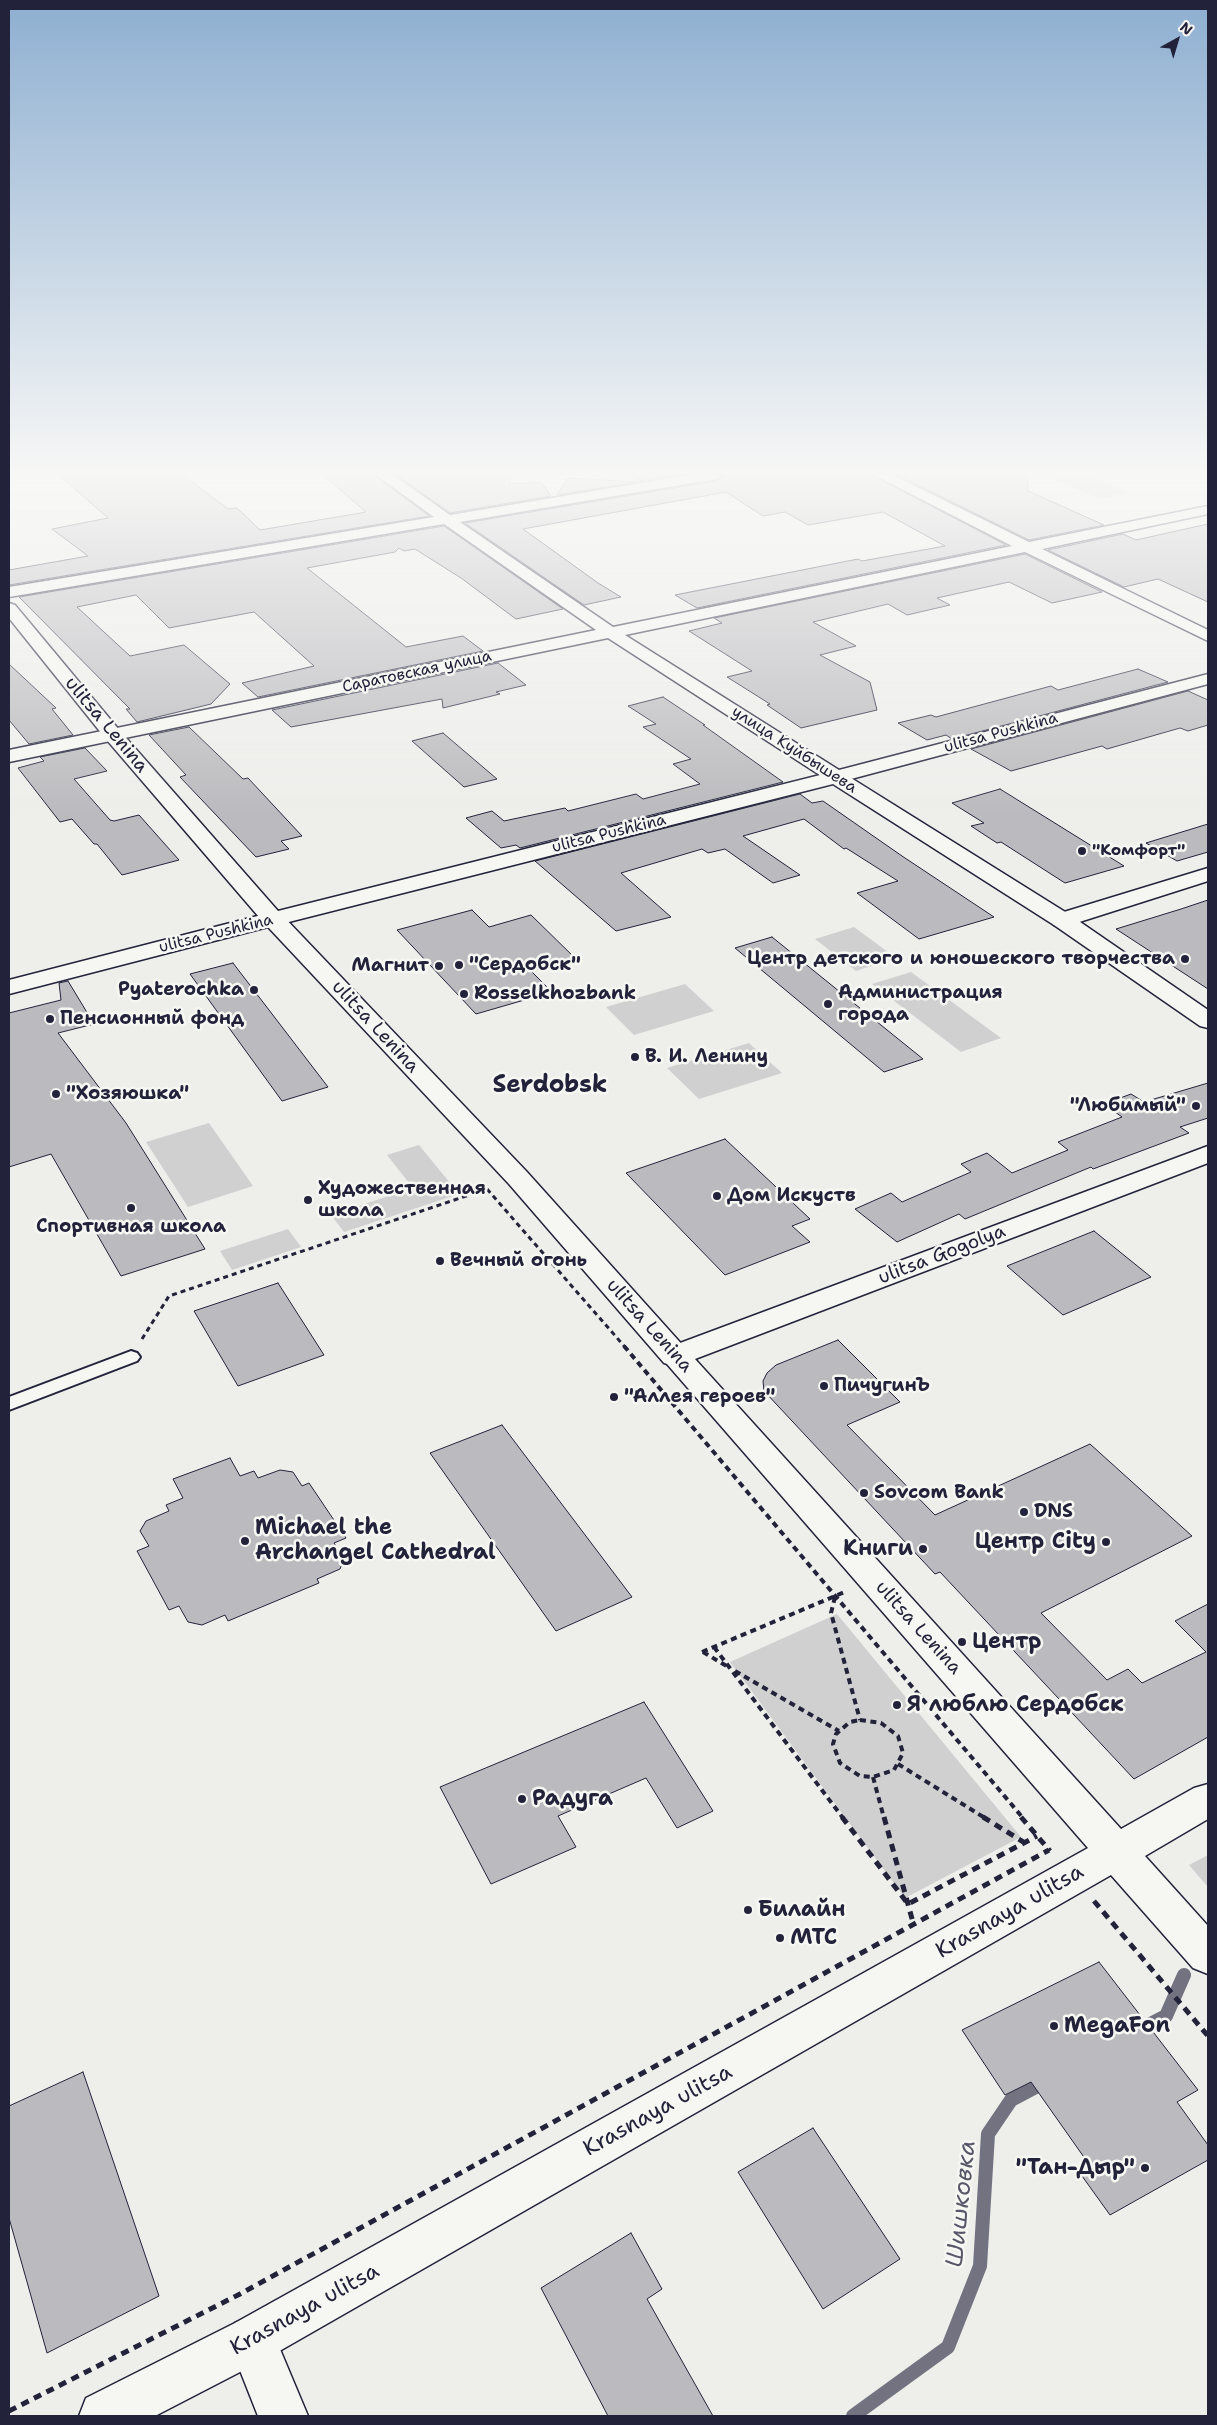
<!DOCTYPE html>
<meta charset="utf-8">
<style>
body{margin:0}
#map{position:relative;width:1217px;height:2425px;overflow:hidden;background:#eeeeeb;font-family:"Shantell Sans",sans-serif}
canvas{display:block}
.frame{position:absolute;inset:0;border:10px solid #22223b;pointer-events:none}
.north{position:absolute;left:1152px;top:15px;width:50px;height:50px;-webkit-text-stroke:4px #f6f6f2;paint-order:stroke;rotate:39deg;font-size:14px;font-weight:700;line-height:20px;text-align:center;color:#22223b}
.north::after{content:'';display:block;margin:auto;width:18px;height:22px;background:#22223b;clip-path:polygon(50% 0,100% 100%,50% 72%,0 100%)}
</style>
<div id="map">
<canvas width="1217" height="2425"></canvas>
<div class="frame"></div>
<div class="north">N</div>
</div>
<script>
const ctx = document.querySelector('canvas').getContext('2d');
ctx.lineJoin = 'round';
function fill(path, color) { ctx.fillStyle = color; ctx.fill(path, 'evenodd'); }
const shape = rows => new Path2D(rows.map(r => 'M' + r).join(''));
function trace(path, color, width, dash) { ctx.strokeStyle = color; ctx.lineWidth = width; ctx.lineCap = dash ? 'butt' : 'round'; ctx.setLineDash(dash || []); ctx.stroke(path); }
function label(font, color, halo, rows, align = 'center') {
  ctx.font = font + ' "Shantell Sans",sans-serif'; ctx.lineWidth = 5; ctx.setLineDash([]); ctx.textBaseline = 'middle'; ctx.strokeStyle = halo; ctx.fillStyle = color; for (const [text, x, y, turn = 0] of rows) {
    ctx.save(); ctx.translate(x, y); ctx.rotate((+turn || 0) * Math.PI / 180); ctx.textAlign = isNaN(turn) ? turn : align; if (halo) ctx.strokeText(text, 0, 0); ctx.fillText(text, 0, 0); ctx.restore();
  }
}
fill(shape([
 [1064,475,1088,475,1129,493,1099,499,1051,478],
 [854,927,896,958,856,971,815,939],
 [911,972,1001,1038,961,1052,872,984],
 [685,984,714,1011,634,1035,606,1007],
 [749,1043,782,1073,699,1099,667,1068],
 [209,1123,253,1186,188,1207,146,1142],
 [419,1145,459,1194,344,1232,331,1215,413,1188,387,1155],
 [288,1229,301,1247,232,1270,220,1251],
 [837,1614,1021,1837,905,1898,730,1662],
 [1208,1855,1208,1887,1189,1865]
]), '#d0d0d1');
trace(shape([
 [1139,2030,1166,2016,1184,1975],
 [853,2416,948,2347,980,2266,988,2134,1011,2100,1045,2082]
]), '#727281', 14);
const building = shape([
 [59,475,183,475,228,509,237,508,260,530,366,512,323,475,374,475,429,516,9,585,9,570,88,556,52,529,108,518,59,475],
 [397,475,510,475,510,484,541,482,551,496,450,513,397,475],
 [631,475,676,475,640,481,631,475],
 [725,475,872,475,1006,545,697,608,675,595,858,559,862,561,945,546,883,512,808,525,785,512,763,516,726,492,523,529,598,583,621,597,584,605,465,523,716,481,725,475],
 [898,475,1027,475,1028,491,1104,525,1029,540,898,475],
 [568,478,637,482,557,495,568,478],
 [1208,524,1208,602,1158,579,1124,587,1048,550,1123,534,1136,540,1208,524],
 [444,526,563,609,516,619,461,578,415,549,404,551,399,548,395,552,307,568,406,647,463,636,483,651,258,697,242,683,314,666,254,612,169,628,136,595,77,607,130,656,184,645,230,684,211,704,137,722,126,709,130,709,19,597,444,526],
 [1025,554,1102,592,1052,603,1009,582,937,598,950,605,907,615,888,604,813,622,856,646,820,655,870,682,877,710,801,728,767,705,770,704,727,677,752,671,689,631,722,623,714,618,1025,554],
 [498,663,526,685,496,692,500,694,443,708,442,699,291,727,272,710,498,663],
 [9,664,56,708,52,709,73,735,29,744,9,720,9,664],
 [1138,669,1168,682,952,739,946,735,927,740,898,723,931,715,936,717,1051,686,1058,690,1138,669],
 [1188,691,1208,700,1208,725,1188,731,1180,728,1107,749,1102,746,1011,771,971,749,1188,691],
 [663,697,705,725,703,725,783,782,520,848,516,845,501,848,466,818,492,811,504,821,565,808,568,811,636,794,643,799,700,784,673,764,691,759,643,727,656,724,628,706,663,697],
 [189,727,243,779,248,778,302,836,281,841,289,849,256,857,180,777,186,775,149,735,189,727],
 [443,733,497,779,464,787,412,741,443,733],
 [85,748,107,771,74,779,110,820,114,821,139,815,179,860,122,875,97,844,94,844,72,819,60,822,18,768,44,761,40,757,85,748],
 [1000,789,1124,866,1065,883,1001,842,997,843,971,826,984,823,952,803,1000,789],
 [800,794,812,803,823,801,902,856,994,917,919,939,857,893,898,881,846,848,844,849,804,819,743,836,800,875,773,883,725,849,708,853,702,849,621,873,671,917,616,931,535,861,800,794],
 [1208,824,1208,852,1177,861,1146,843,1208,824],
 [1208,900,1208,989,1116,929,1181,909,1208,900],
 [472,910,489,927,531,915,576,959,531,971,552,992,476,1014,397,930,472,910],
 [772,937,923,1059,884,1072,735,948,772,937],
 [233,963,328,1087,282,1101,190,974,233,963],
 [68,981,94,1024,58,1033,126,1123,205,1249,121,1276,51,1154,9,1167,9,1013,61,1000,59,983,68,981],
 [1208,1083,1208,1118,1180,1127,1189,1133,1093,1169,1091,1167,965,1219,959,1214,897,1242,855,1209,891,1193,902,1202,971,1172,961,1164,987,1153,1012,1173,1068,1150,1058,1142,1122,1117,1104,1104,1131,1094,1144,1102,1208,1083],
 [725,1139,810,1219,792,1226,810,1242,725,1275,626,1173,725,1139],
 [1094,1231,1151,1277,1063,1315,1007,1266,1094,1231],
 [278,1283,324,1355,238,1386,194,1311,278,1283],
 [838,1340,900,1402,847,1425,935,1515,1090,1444,1192,1536,1041,1613,1107,1680,1128,1669,1142,1683,1206,1652,1175,1621,1208,1604,1208,1737,1134,1779,940,1572,935,1574,764,1391,763,1381,767,1373,776,1365,838,1340],
 [502,1425,632,1597,556,1631,430,1453,502,1425],
 [230,1458,240,1476,254,1471,258,1478,280,1470,293,1472,302,1486,309,1483,346,1538,334,1543,344,1559,340,1569,317,1579,319,1583,228,1621,225,1615,202,1625,188,1622,179,1606,169,1610,137,1551,149,1546,140,1531,146,1521,169,1511,166,1505,183,1498,173,1479,230,1458],
 [644,1702,713,1811,677,1828,646,1778,558,1816,576,1847,491,1884,440,1787,644,1702],
 [1099,1962,1198,2090,1177,2102,1208,2145,1208,2160,1110,2215,1082,2176,1093,2170,1031,2082,1005,2095,962,2030,1099,1962],
 [83,2072,159,2296,47,2353,9,2218,9,2106,83,2072],
 [813,2128,900,2259,823,2309,738,2172,813,2128],
 [631,2233,662,2289,647,2299,713,2416,608,2416,541,2288,631,2233]
]);
fill(building, '#bbbbbf');
trace(building, '#22223b', 1);
const lane = shape([
 [131,1351,137,1353,140,1357,137,1361,9,1410,9,1397,131,1351]
]);
const street = shape([
 [376,475,393,475,450,515,689,475,723,475,716,479,460,522,613,627,1012,546,874,475,893,475,1029,542,1208,506,1208,514,1042,549,1208,630,1208,641,1025,552,625,635,839,770,1208,674,1208,684,836,783,829,781,608,638,9,762,9,750,596,630,444,524,9,597,9,587,434,517,376,475],
 [1208,868,1208,881,1070,925,1062,927,1054,925,1051,920,1054,915,1208,868],
 [273,912,281,914,527,1172,686,1349,690,1356,686,1363,675,1366,664,1363,509,1184,268,927,9,994,9,980,273,912],
 [252,2316,269,2323,308,2416,258,2416,228,2340,235,2323,252,2316]
]);
const secondary = shape([
 [9,603,15,605,120,731,278,911,836,771,843,773,1070,915,1208,1010,1208,1028,1200,1026,1054,925,833,784,273,926,265,924,106,739,9,618,9,603],
 [1208,1146,1208,1163,695,1359,1121,1829,1194,1788,1208,1784,1208,1819,1145,1856,1208,1926,1208,1974,1193,1968,1111,1875,269,2357,155,2416,79,2416,86,2398,235,2323,1088,1848,660,1356,664,1349,1208,1146]
]);
trace(lane, '#22223b', 4);
trace(street, '#22223b', 3);
trace(secondary, '#22223b', 3);
trace(shape([
 [487,1189,625,1347],
 [142,1339,169,1296,487,1189]
]), '#22223b', 3, [5, 4]);
trace(shape([
 [624,1346,1023,1818],
 [835,1597,831,1613,860,1720],
 [714,1647,843,1818],
 [702,1652,847,1591],
 [703,1652,730,1668],
 [735,1671,839,1731],
 [860,1720,881,1723,898,1736,903,1753,894,1770,873,1777,860,1776,840,1763,833,1744,836,1734,850,1722,860,1720],
 [898,1764,985,1818],
 [873,1777,884,1818]
]), '#22223b', 4, [6, 4.5]);
trace(shape([
 [842,1817,908,1904,1037,1836],
 [884,1817,914,1926],
 [983,1817,1025,1843],
 [1021,1817,1050,1851],
 [1094,1901,1208,2036],
 [9,2411,240,2294,1049,1850]
]), '#22223b', 5, [8, 6]);
fill(lane, '#f6f6f2');
fill(street, '#f6f6f2');
fill(secondary, '#f6f6f2');
const sky = ctx.createLinearGradient(0, 0, 0, 815);
sky.addColorStop(0, '#8eafd1');
sky.addColorStop(0.58, '#f7f7f6');
sky.addColorStop(1, '#f7f7f600');
ctx.fillStyle = sky;
ctx.fillRect(0, 0, 1217, 815);
for (const [x, y, r, color] of [
 [1082,851,5,"#22223b"],
 [1185,959,5,"#22223b"],
 [459,965,5,"#22223b"],
 [439,966,5,"#22223b"],
 [254,990,5,"#22223b"],
 [464,994,5,"#22223b"],
 [828,1004,5,"#22223b"],
 [50,1019,5,"#22223b"],
 [635,1057,5,"#22223b"],
 [56,1094,5,"#22223b"],
 [1196,1106,5,"#22223b"],
 [717,1196,5,"#22223b"],
 [308,1200,5,"#22223b"],
 [131,1208,5,"#22223b"],
 [440,1261,5,"#22223b"],
 [824,1386,5,"#22223b"],
 [614,1397,5,"#22223b"],
 [864,1493,5,"#22223b"],
 [1024,1512,5,"#22223b"],
 [245,1541,5,"#22223b"],
 [1106,1542,5,"#22223b"],
 [923,1549,5,"#22223b"],
 [962,1642,5,"#22223b"],
 [897,1705,5,"#22223b"],
 [522,1799,5,"#22223b"],
 [748,1910,5,"#22223b"],
 [780,1938,5,"#22223b"],
 [1054,2026,5,"#22223b"],
 [1145,2168,5,"#22223b"]
]) { const dot = new Path2D(); dot.arc(x, y, r, 0, 2 * Math.PI); ctx.fillStyle = color; ctx.fill(dot); trace(dot, '#f6f6f2', 2); }
label('16px', '#22223b', '#f6f6f2', [
 ["Саратовская улица",417,672,-12],
 ["ulitsa Pushkina",1001,733,-15],
 ["улица Куйбышева",794,750,33],
 ["ulitsa Pushkina",609,834,-14],
 ["ulitsa Pushkina",216,934,-14]
]);
label('bold 16px', '#22223b', '#f6f6f2', [
 ["\"Комфорт\"",1092,851]
], 'left');
label('19px', '#22223b', '#f6f6f2', [
 ["ulitsa Lenina",106,725,50],
 ["ulitsa Lenina",375,1027,47],
 ["ulitsa Gogolya",942,1255,-21],
 ["ulitsa Lenina",649,1326,48],
 ["ulitsa Lenina",918,1628,48]
]);
label('bold 19px', '#22223b', '#f6f6f2', [
 ["Центр детского и юношеского творчества",1175,959,"right"],
 ["\"Сердобск\"",469,965],
 ["Магнит",429,966,"right"],
 ["Pyaterochka",244,990,"right"],
 ["Администрация",838,993],
 ["города",838,1015],
 ["Rosselkhozbank",474,994],
 ["Пенсионный фонд",60,1019],
 ["В. И. Ленину",645,1057],
 ["\"Хозяюшка\"",66,1094],
 ["\"Любимый\"",1186,1106,"right"],
 ["Художественная",318,1189],
 ["школа",318,1211],
 ["Дом Искуств",727,1196],
 ["Спортивная школа",131,1227,"center"],
 ["Вечный огонь",450,1261],
 ["ПичугинЪ",834,1386],
 ["\"Аллея героев\"",624,1397],
 ["Sovcom Bank",874,1493],
 ["DNS",1034,1512]
], 'left');
label('bold 22px', '#22223b', '#f6f6f2', [
 ["Michael the",255,1528],
 ["Archangel Cathedral",255,1553],
 ["Центр City",1096,1542,"right"],
 ["Книги",913,1549,"right"],
 ["Центр",972,1642],
 ["Я люблю Сердобск",907,1705],
 ["Радуга",532,1799],
 ["Билайн",758,1910],
 ["МТС",790,1938],
 ["MegaFon",1064,2026],
 ["\"Тан-Дыр\"",1135,2168,"right"]
], 'left');
label('22px', '#22223b', '#f6f6f2', [
 ["Krasnaya ulitsa",1010,1912,-30],
 ["Krasnaya ulitsa",658,2111,-29],
 ["Krasnaya ulitsa",305,2310,-29]
]);
label('bold 24px', '#22223b', '#f6f6f2', [
 ["Serdobsk",550,1086]
]);
label('italic 24px', '#575769', '#f6f6f2', [
 ["Шишковка",962,2204,-84]
]);
</script>
